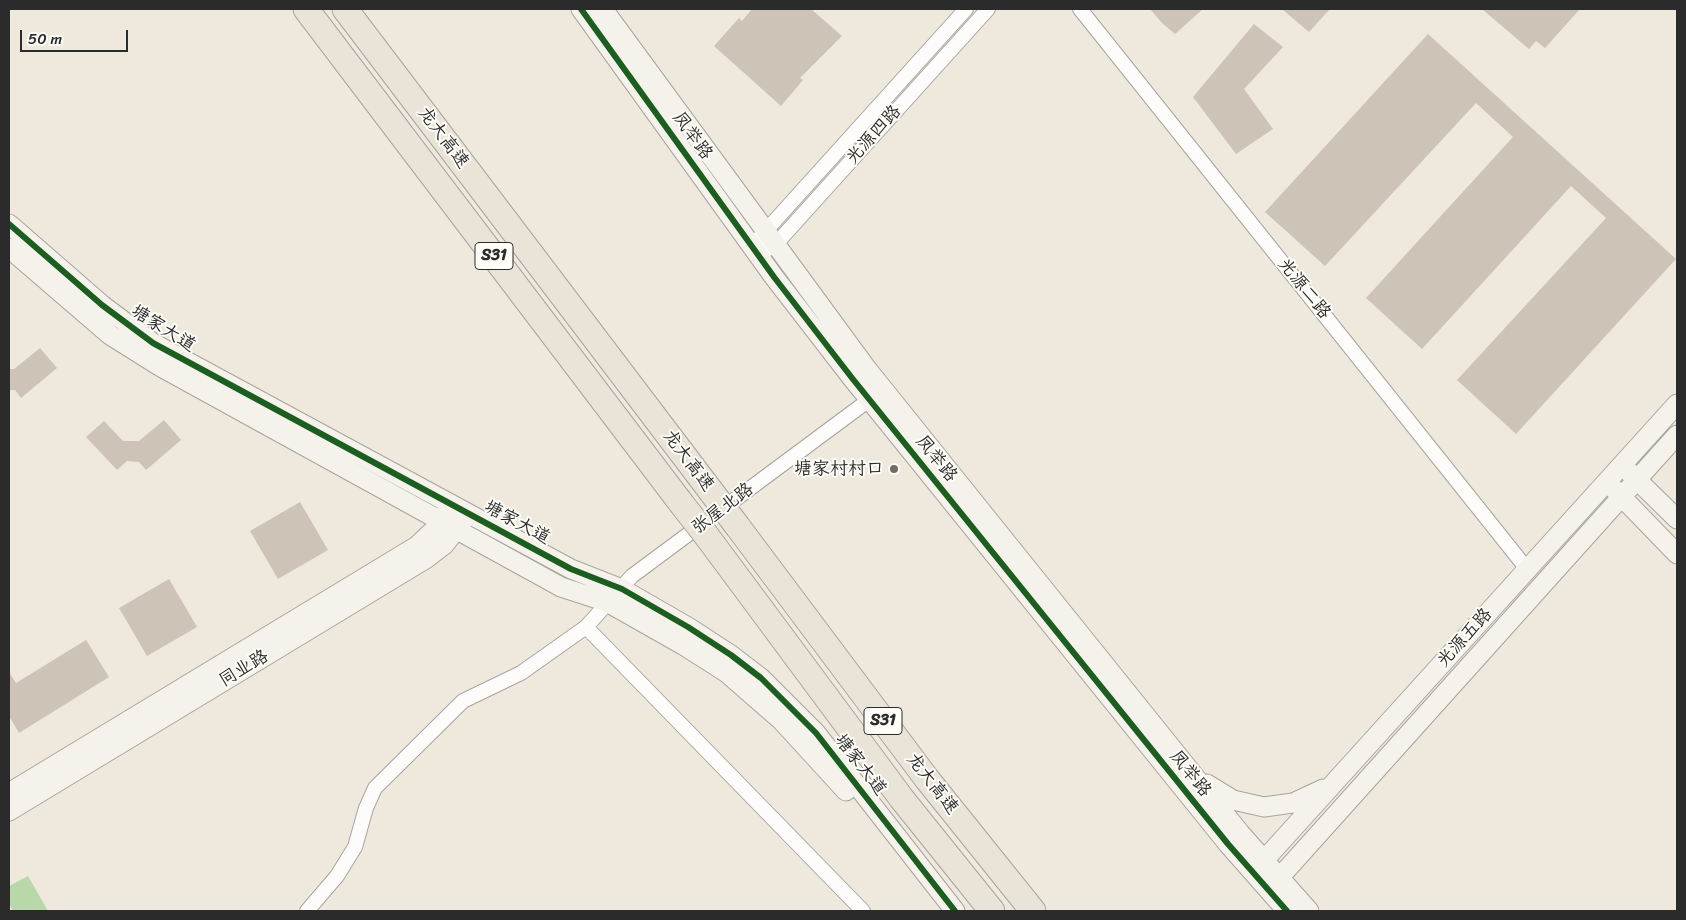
<!DOCTYPE html>
<meta charset="utf-8">
<style>
body{margin:0}
#map{position:relative;width:1686px;height:920px;overflow:hidden;background:#efe8dd;font-family:Sriracha,sans-serif}
canvas{display:block}
.frame{position:absolute;inset:0;border:10px solid #2b2b2b;pointer-events:none}
.scale{position:absolute;left:20px;top:30px;width:108px;height:22px;box-sizing:border-box;border:2px solid #2b2b2b;border-top:0;padding-left:6px;font-size:15px;line-height:18px;white-space:nowrap;color:#2b2b2b;-webkit-text-stroke:4px #fdfcf7;paint-order:stroke}
</style>
<div id="map">
<canvas width="1686" height="920"></canvas>
<div class="frame"></div>
<div class="scale">50 m</div>
</div>
<script>
const ctx = document.querySelector('canvas').getContext('2d');
ctx.lineJoin = 'round';
function fill(path, color) { ctx.fillStyle = color; ctx.fill(path, 'evenodd'); }
const shape = rows => new Path2D(rows.map(r => 'M' + r).join(''));
function trace(path, color, width, dash) { ctx.strokeStyle = color; ctx.lineWidth = width; ctx.lineCap = dash ? 'butt' : 'round'; ctx.setLineDash(dash || []); ctx.stroke(path); }
function label(font, color, halo, rows, align = 'center') {
  ctx.font = font + ' Sriracha,"LXGW WenKai TC",sans-serif'; ctx.lineWidth = 4; ctx.setLineDash([]); ctx.textBaseline = 'middle'; ctx.strokeStyle = halo; ctx.fillStyle = color; for (const [text, x, y, turn = 0] of rows) {
    ctx.save(); ctx.translate(x, y); ctx.rotate((+turn || 0) * Math.PI / 180); ctx.textAlign = isNaN(turn) ? turn : align; if (halo) ctx.strokeText(text, 0, 0); ctx.fillText(text, 0, 0); ctx.restore();
  }
}
fill(shape([
 [28,876,48,911,13,911,9,904,9,886]
]), '#b9d8aa');
fill(shape([
 [752,9,811,9,842,36,800,78,803,80,781,106,714,46,739,18,742,21],
 [1150,9,1203,9,1175,34,1162,23],
 [1282,9,1330,9,1309,32],
 [1482,9,1580,9,1545,48,1536,41,1529,49],
 [1254,24,1283,47,1244,89,1273,129,1236,154,1193,97],
 [1428,34,1676,259,1516,434,1457,380,1606,218,1571,186,1422,349,1366,298,1513,137,1476,103,1325,266,1265,212],
 [40,348,57,368,21,398,15,390,9,390,9,369,14,369],
 [164,420,181,440,146,470,139,462,127,461,117,470,86,437,104,421,123,441,139,441],
 [300,502,328,550,278,579,250,531],
 [169,579,197,627,147,656,119,608],
 [86,640,109,677,19,733,9,716,9,672,16,683]
]), '#cdc3b7');
const street = shape([
 [1080,9,1527,569],
 [752,246,966,9],
 [756,251,763,252,775,245,988,9],
 [586,627,632,576,869,400],
 [307,911,337,876,355,847,366,808,375,788,463,701,521,673,586,627,863,911]
]);
const secondary = shape([
 [581,9,774,277,852,378,1228,844,1287,911],
 [603,9,867,369,1240,833,1309,911],
 [9,224,102,305,153,343,571,569,622,589,688,627,731,655,761,678,816,733,955,911],
 [9,248,110,335,161,367,561,587,607,602,683,645,727,673,781,720,846,791],
 [1628,471,1677,519],
 [1613,488,1677,554],
 [1207,784,1233,800,1264,807,1293,803,1323,789],
 [9,793,417,546,435,529,446,512],
 [9,811,427,558,444,545,463,521],
 [1257,868,1677,404],
 [1269,883,1279,878,1677,435]
]);
const highway = shape([
 [306,9,681,503],
 [345,9,710,490],
 [738,527,927,779,1033,911],
 [706,535,902,799,992,911]
]);
trace(street, '#a8a49e', 16);
trace(secondary, '#a8a49e', 21);
trace(highway, '#a8a49e', 27);
trace(street, '#fdfcfa', 14);
trace(secondary, '#f5f1eb', 19);
trace(highway, '#eae3d7', 25);
const highwayBridge = shape([
 [710,490,738,527],
 [681,503,706,535]
]);
trace(highwayBridge, '#a8a49e', 27, []);
trace(highwayBridge, '#eae3d7', 25);
trace(shape([
 [581,9,774,277,852,378,1228,844,1287,911],
 [9,224,102,305,153,343,571,569,622,589,688,627,731,655,761,678,816,733,955,911]
]), '#1b5e20', 6);
for (const [x, y, r, color] of [
 [894,469,5,"#706d69"]
]) { const dot = new Path2D(); dot.arc(x, y, r, 0, 2 * Math.PI); ctx.fillStyle = color; ctx.fill(dot); trace(dot, '#fdfcf7', 2); }
for (const [x, y, w] of [
 [494,256,38],
 [883,721,38]
]) { const box = new Path2D(); box.roundRect(x - w / 2, y - 13.5, w, 27, 4); ctx.fillStyle = '#fdfcf7'; ctx.fill(box); trace(box, '#2b2b2b', 1); }
label('bold 16px', '#2b2b2b', null, [
 ["S31",494,256],
 ["S31",883,721]
]);
label('18px', '#2b2b2b', '#fdfcf7', [
 ["光源四路",874,135,-48],
 ["凤举路",692,136,54],
 ["龙大高速",443,138,53],
 ["光源二路",1304,289,51],
 ["塘家大道",163,329,32],
 ["凤举路",936,459,51],
 ["龙大高速",688,461,53],
 ["张屋北路",723,509,-37],
 ["塘家大道",517,523,28],
 ["光源五路",1465,638,-48],
 ["同业路",244,669,-31],
 ["塘家大道",860,765,52],
 ["凤举路",1190,774,51],
 ["龙大高速",932,784,52]
]);
label('18px', '#2b2b2b', '#fdfcf7', [
 ["塘家村村口",884,469]
], 'right');
</script>
